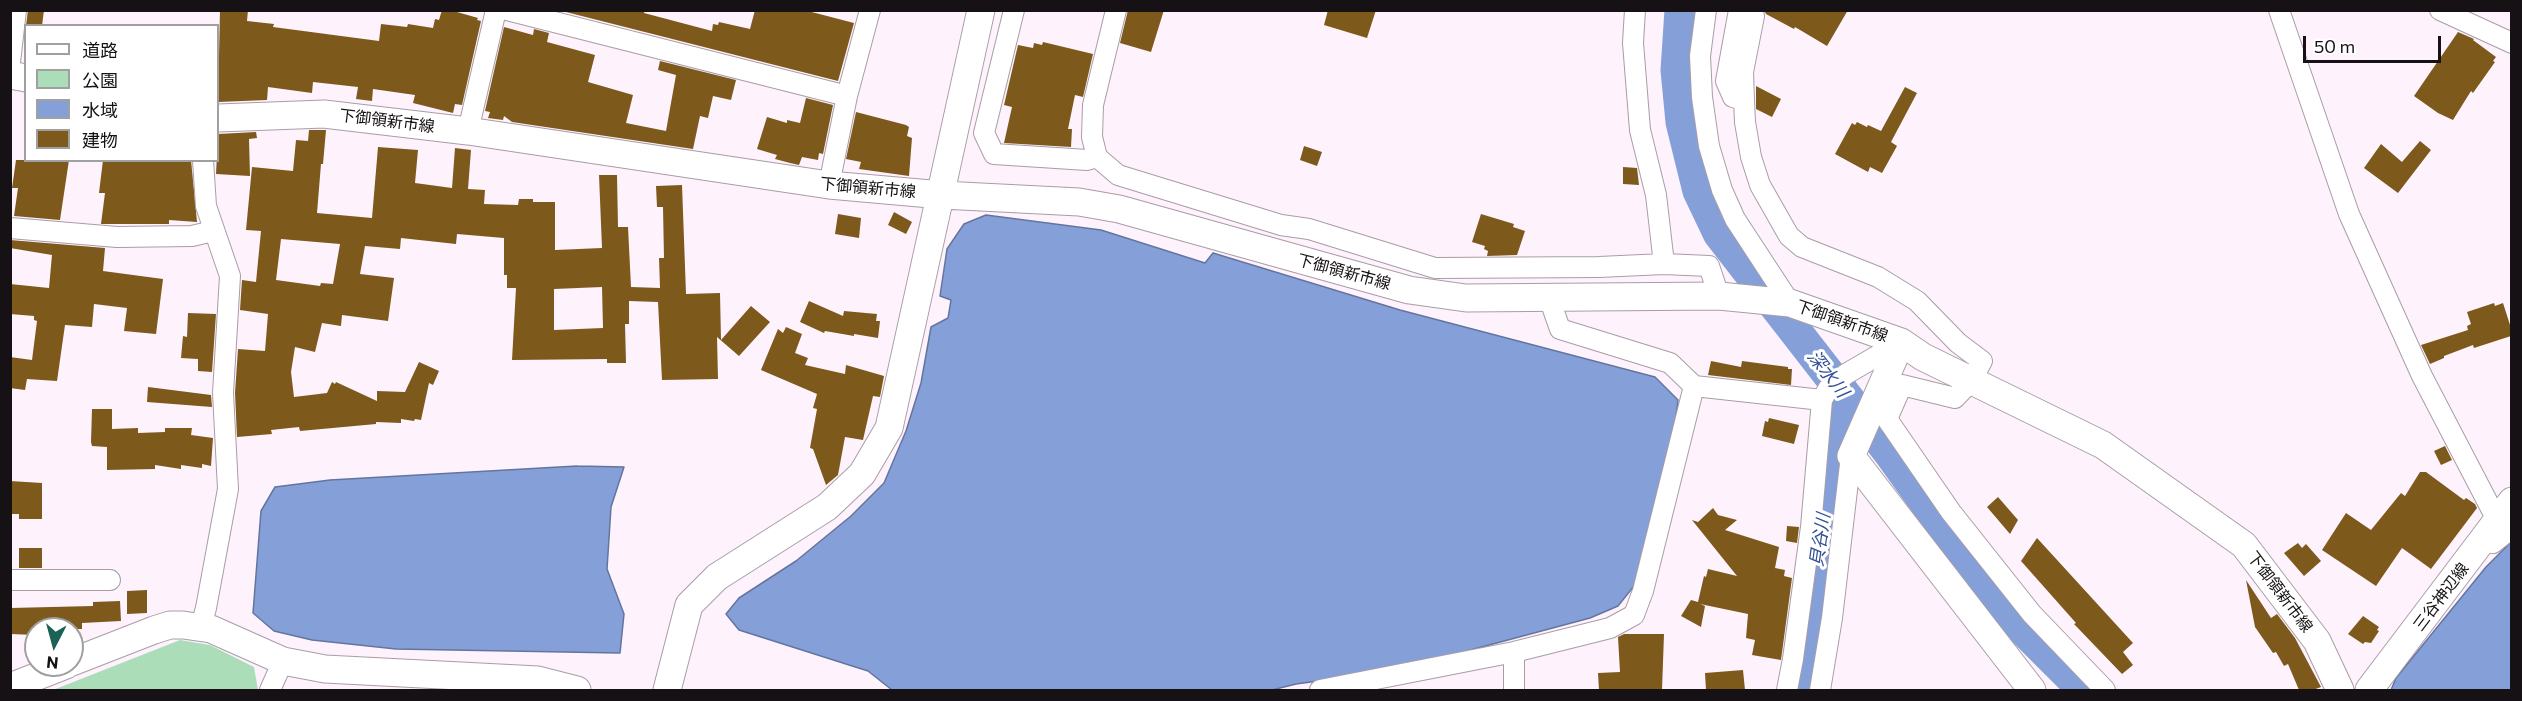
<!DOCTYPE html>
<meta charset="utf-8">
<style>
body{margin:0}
#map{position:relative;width:2522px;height:701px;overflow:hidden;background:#fef2fd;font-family:Commissioner,"Noto Sans JP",sans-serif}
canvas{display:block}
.frame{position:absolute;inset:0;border:12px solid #151114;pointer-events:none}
.legend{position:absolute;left:24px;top:24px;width:195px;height:138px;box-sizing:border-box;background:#fff;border:2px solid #a1a0a1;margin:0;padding:8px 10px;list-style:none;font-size:18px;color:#151114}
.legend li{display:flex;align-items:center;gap:12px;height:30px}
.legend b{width:30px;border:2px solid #a1a0a1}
.north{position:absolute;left:24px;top:617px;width:60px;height:60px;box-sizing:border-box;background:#fff;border:2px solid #a1a0a1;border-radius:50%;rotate:186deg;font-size:16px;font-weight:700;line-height:24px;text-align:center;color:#151114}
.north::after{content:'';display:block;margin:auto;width:21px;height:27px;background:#1b6256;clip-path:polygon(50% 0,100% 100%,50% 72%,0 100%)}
.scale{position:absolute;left:2303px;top:36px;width:138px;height:27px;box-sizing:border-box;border:3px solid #151114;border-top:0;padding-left:8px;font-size:18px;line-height:21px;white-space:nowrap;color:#151114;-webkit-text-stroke:4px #fff;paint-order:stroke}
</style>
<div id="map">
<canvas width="2522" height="701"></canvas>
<div class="frame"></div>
<ul class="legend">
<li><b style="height:8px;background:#fff"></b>道路</li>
<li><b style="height:16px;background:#abddb8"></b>公園</li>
<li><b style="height:16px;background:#85a0d9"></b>水域</li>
<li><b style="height:16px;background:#7d591c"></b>建物</li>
</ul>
<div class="north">N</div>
<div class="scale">50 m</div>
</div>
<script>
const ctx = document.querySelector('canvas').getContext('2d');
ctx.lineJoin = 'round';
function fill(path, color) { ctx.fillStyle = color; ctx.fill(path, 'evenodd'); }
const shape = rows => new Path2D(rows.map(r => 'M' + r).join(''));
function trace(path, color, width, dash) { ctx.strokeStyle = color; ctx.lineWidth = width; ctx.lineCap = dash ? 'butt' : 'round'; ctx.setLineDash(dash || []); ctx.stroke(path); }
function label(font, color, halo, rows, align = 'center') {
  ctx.font = font + ' Commissioner,"Noto Sans JP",sans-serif'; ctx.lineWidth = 6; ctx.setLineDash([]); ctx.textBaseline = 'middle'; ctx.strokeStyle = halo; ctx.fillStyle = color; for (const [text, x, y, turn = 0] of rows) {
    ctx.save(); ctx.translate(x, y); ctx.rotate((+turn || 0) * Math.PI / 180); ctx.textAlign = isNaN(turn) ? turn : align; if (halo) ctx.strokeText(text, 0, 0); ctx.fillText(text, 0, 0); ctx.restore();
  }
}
fill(shape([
 [180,640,210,645,254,667,258,690,53,690]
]), '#abddb8');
const water = shape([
 [986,215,1101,230,1205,263,1213,253,1400,310,1655,377,1678,400,1674,433,1634,586,1618,606,1590,618,1392,671,1296,684,1272,690,892,690,868,671,739,630,726,614,739,598,796,561,851,516,884,483,906,431,921,383,931,327,948,318,951,300,940,296,947,249,964,224,986,215],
 [577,466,624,467,611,507,607,569,624,614,620,653,396,649,312,640,274,631,253,613,261,511,275,487,330,480,577,466],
 [2511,542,2511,690,2391,690,2396,678,2486,567,2511,542]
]);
fill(water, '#85a0d9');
trace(water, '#63759e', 1.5);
trace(shape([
 [1681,10,1677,70,1682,122,1699,191,1719,233,1890,453,1964,556,2025,631,2084,690],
 [1800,690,1813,610,1841,389]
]), '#85a0d9', 33);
fill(shape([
 [28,10,44,10,42,26,26,26],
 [220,10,248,10,247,21,274,24,273,27,379,41,381,24,407,27,408,24,433,28,435,19,439,20,442,10,450,10,478,18,477,20,481,21,462,105,455,104,453,113,413,103,415,95,373,89,372,101,356,99,358,87,313,82,312,93,268,87,267,100,218,102],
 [558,10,645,10,644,13,712,31,713,24,718,25,719,22,750,29,755,10,804,10,854,23,838,81],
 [1128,10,1164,10,1151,52,1120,43],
 [1328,10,1376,10,1367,38,1324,25],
 [1764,10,1848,10,1827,46,1795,27,1794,29,1766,14],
 [504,27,533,35,534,29,549,33,547,42,595,55,588,82,633,95,626,123,666,131,676,75,658,70,660,61,736,80,731,100,713,96,708,118,700,116,693,149,512,122,504,116,503,120,488,118,490,112,485,111],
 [2458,32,2474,39,2473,40,2496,57,2493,61,2495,62,2473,93,2471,91,2453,120,2438,113,2414,96],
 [1043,42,1093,54,1083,97,1075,95,1068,129,1072,129,1071,147,1004,143,1012,107,1004,105,1018,45,1033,48,1034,43,1042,45],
 [1756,86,1781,99,1772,117,1756,109],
 [1905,87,1917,93,1891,142,1897,146,1882,173,1870,167,1868,172,1835,154,1852,123,1855,125,1857,122,1867,127,1868,125,1881,131],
 [806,98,833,105,823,154,819,153,818,160,802,157,799,165,790,163,775,159,777,155,757,149,767,117,787,123,787,120,800,123],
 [856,112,906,125,909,127,907,136,912,138,909,176,859,169,861,162,846,159],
 [309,130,326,130,323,164,321,164,317,213,372,218,378,147,418,150,415,183,452,188,455,148,471,150,468,189,485,190,484,204,518,205,519,199,533,199,533,202,555,202,555,250,602,248,599,175,617,175,618,227,628,227,631,287,660,288,659,258,664,258,663,207,657,207,656,186,682,185,686,294,720,293,721,340,751,306,770,322,739,356,717,337,718,379,662,380,658,302,629,301,629,324,625,324,626,363,607,363,607,359,512,360,516,288,507,288,507,275,504,275,504,238,457,234,456,244,401,238,400,249,365,246,360,274,394,278,388,321,342,315,341,326,322,323,315,352,295,347,291,372,294,397,327,393,332,382,335,384,336,382,377,401,377,391,405,392,419,362,439,371,433,385,429,383,421,420,415,419,414,421,401,419,401,423,376,422,376,424,300,431,299,427,271,430,272,434,237,437,235,393,238,349,265,351,268,314,240,310,242,280,256,282,261,231,246,230,252,167,293,171,296,140,308,141],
 [281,239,340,244,333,284,321,283,320,286,276,280],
 [602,287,603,328,554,330,554,289],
 [256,132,257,138,249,139,250,176,216,174,218,134],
 [2420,141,2431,150,2398,193,2364,168,2381,144,2402,162],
 [1304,146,1322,152,1317,166,1300,160],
 [16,160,69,160,60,220,14,216,18,188,12,188],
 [103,160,191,160,197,222,169,220,169,224,101,224,105,193,99,193],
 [1623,167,1637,168,1639,185,1623,184],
 [894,212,912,222,906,234,888,225],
 [838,214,861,218,859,238,835,234],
 [1481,214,1514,224,1513,227,1525,231,1517,255,1487,256,1488,251,1484,249,1485,246,1472,242],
 [10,240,105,248,103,271,163,279,156,334,124,331,127,308,94,304,92,327,65,325,57,381,27,379,25,390,10,388,10,357,32,360,37,321,34,320,34,316,10,314,10,284,49,288,52,255,10,248],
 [809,301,843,316,844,311,877,314,876,321,880,321,878,338,854,334,854,336,825,331,824,333,800,322],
 [2494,303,2495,306,2503,303,2511,328,2511,336,2474,348,2473,345,2444,356,2444,358,2430,364,2421,345,2468,330,2467,326,2471,324,2467,312],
 [188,313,216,314,212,372,198,371,198,359,181,358,183,336,187,337],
 [786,327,802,334,795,353,808,358,805,365,845,374,846,365,884,376,880,397,873,396,863,440,845,437,838,475,826,485,813,449,810,448,817,409,813,408,817,394,761,370,778,329,783,333],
 [1711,361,1741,367,1742,361,1788,367,1788,369,1792,369,1791,385,1708,375],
 [148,387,211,395,212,407,147,402],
 [92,409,112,409,112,429,138,428,138,433,165,432,165,428,192,428,191,435,213,438,211,466,202,464,202,468,181,465,181,469,155,465,155,469,107,470,107,447,92,446,91,442],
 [1769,418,1799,425,1794,444,1762,436,1765,421,1768,422],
 [2445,446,2452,460,2441,465,2434,451],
 [2420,472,2426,472,2464,500,2466,498,2475,504,2477,508,2431,569,2402,548,2376,586,2322,550,2346,513,2371,530,2401,493,2405,496],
 [10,481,42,483,42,519,19,519,19,514,10,514],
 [1998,497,2018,520,2010,534,1987,507],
 [1713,508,1718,515,1737,520,1725,530,1779,547,1775,568,1785,570,1784,576,1792,578,1781,660,1752,655,1755,640,1746,638,1748,614,1700,604,1705,606,1701,627,1681,616,1691,600,1698,602,1704,576,1706,577,1708,569,1737,576,1692,520,1698,522],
 [1787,526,1799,527,1797,543,1786,541],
 [2037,538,2133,643,2123,652,2133,665,2122,674,2074,624,2076,623,2021,561],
 [2298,543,2302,548,2306,544,2321,561,2304,576,2284,553],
 [19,548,42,548,42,568,19,568],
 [2246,580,2271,618,2277,614,2295,638,2321,687,2313,690,2299,690,2288,664,2284,666,2276,652,2273,653,2255,627],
 [147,590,147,613,127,614,127,591],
 [120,601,121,621,82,623,82,629,36,629,36,635,10,634,10,608,93,606,93,602],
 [2363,616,2379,627,2377,630,2379,631,2371,643,2365,642,2363,644,2348,634],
 [1624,634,1664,634,1662,690,1599,690,1598,673,1620,672,1618,637],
 [1743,670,1745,690,1706,690,1705,673]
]), '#7d591c');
const street = shape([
 [507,10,847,96],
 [1014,10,984,133,994,154,1087,160,1097,157],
 [1116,10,1093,105,1092,137,1097,157,1118,175,1281,225,1309,229,1435,268,1599,267,1664,264,1709,266,1719,296],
 [1635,10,1633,43,1640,130,1656,195,1664,264],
 [1706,10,1700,56,1702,97,1709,146,1722,190,1735,219,1790,303],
 [1739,10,1726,81,1733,97,1744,100],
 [2279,10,2349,214,2422,376,2498,522],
 [2440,10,2512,43],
 [1754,16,1743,72,1744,100,1745,122,1751,157,1760,185,1789,236,1802,247,1878,277,1917,301,1958,343,1982,361,1971,381,1955,398,1902,385,1887,419,1951,512,2032,614,2105,690],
 [10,62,16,10],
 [468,131,496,10],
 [829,185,847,96,870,10],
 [10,228,117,237,192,236,213,231],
 [1548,295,1560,329,1670,363,1694,386,1822,400],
 [2485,539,2493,543,2512,528],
 [10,580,110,580],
 [201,626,206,608,228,489,223,393,230,276,206,206,203,160],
 [270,690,283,661],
 [1320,690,1514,652,1610,628,1634,615,1643,591,1694,386],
 [1514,690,1514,652],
 [1787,690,1793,659,1811,527,1822,400,1828,389,1846,374,1901,342],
 [1820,690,1832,618,1851,456]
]);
const secondary = shape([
 [10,75,26,78],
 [218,118,324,114,468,131,829,185,942,195,1079,202,1119,209,1409,290,1466,298,1719,296,1790,303,1901,342,1923,357,2103,445,2244,545,2317,641,2340,690],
 [1901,342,1851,456,2032,690],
 [72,662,154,630,170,625,183,625,211,629,283,661,325,669,538,680,577,690],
 [10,687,66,665],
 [667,690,689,605,717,577,827,507,862,474,889,428,981,10],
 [2369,690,2512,501]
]);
trace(street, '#a89da7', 22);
trace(secondary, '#a89da7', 29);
trace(street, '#fff', 20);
trace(secondary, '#fff', 27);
label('16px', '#151114', '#fff', [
 ["下御領新市線",387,121,7],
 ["下御領新市線",868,188,5],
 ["下御領新市線",1344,272,15],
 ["下御領新市線",1842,321,19],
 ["下御領新市線",2280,592,53],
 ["三谷神辺線",2441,597,-53]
]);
label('italic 18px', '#325196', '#fff', [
 ["深水川",1828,374,52],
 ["貝谷川",1820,540,-82]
]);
</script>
